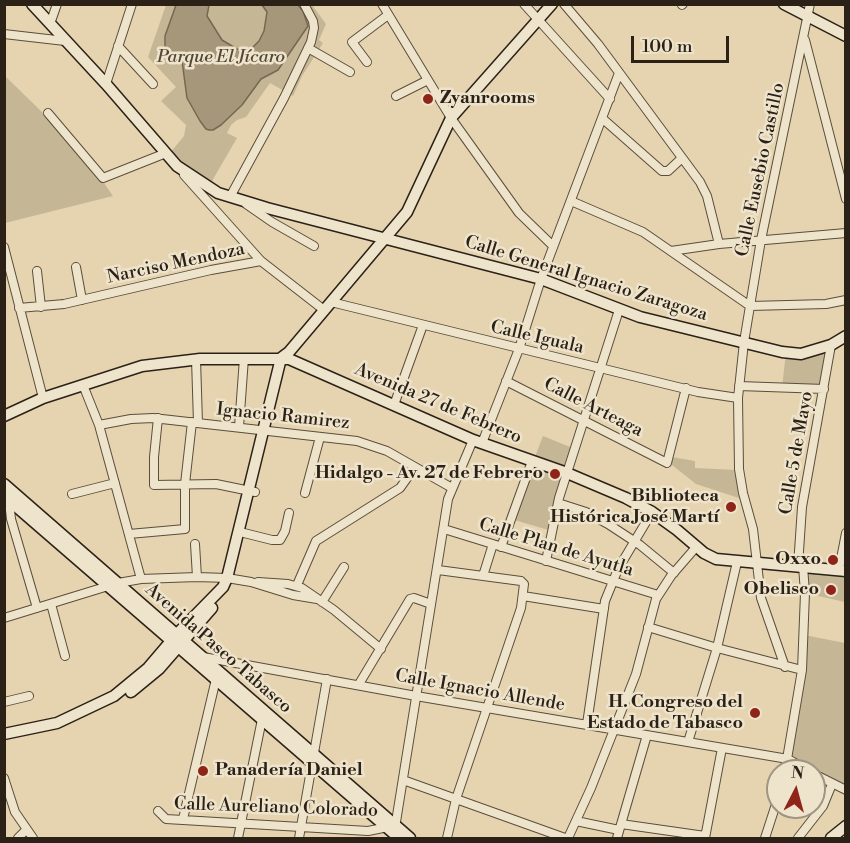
<!DOCTYPE html>
<meta charset="utf-8">
<style>
body{margin:0}
#map{position:relative;width:850px;height:843px;overflow:hidden;background:#e5d4af;font-family:"Libre Bodoni",serif}
canvas{display:block}
.frame{position:absolute;inset:0;border:6px solid #2b2117;pointer-events:none}
.north{position:absolute;left:766px;top:759px;width:60px;height:60px;box-sizing:border-box;background:#eee3cb;border:2px solid #a09583;border-radius:50%;rotate:6deg;font-size:16px;font-weight:700;line-height:24px;text-align:center;color:#2b2117}
.north::after{content:'';display:block;margin:auto;width:21px;height:27px;background:#8f2418;clip-path:polygon(50% 0,100% 100%,50% 72%,0 100%)}
.scale{position:absolute;left:631px;top:36px;width:98px;height:27px;box-sizing:border-box;border:3px solid #2b2117;border-top:0;padding-left:8px;font-size:18px;line-height:21px;white-space:nowrap;color:#2b2117;-webkit-text-stroke:4px #eee3cb;paint-order:stroke}
</style>
<div id="map">
<canvas width="850" height="843"></canvas>
<div class="frame"></div>
<div class="north">N</div>
<div class="scale">100 m</div>
</div>
<script>
const ctx = document.querySelector('canvas').getContext('2d');
ctx.lineJoin = 'round';
function fill(path, color) { ctx.fillStyle = color; ctx.fill(path, 'evenodd'); }
const shape = rows => new Path2D(rows.map(r => 'M' + r).join(''));
function trace(path, color, width, dash) { ctx.strokeStyle = color; ctx.lineWidth = width; ctx.lineCap = dash ? 'butt' : 'round'; ctx.setLineDash(dash || []); ctx.stroke(path); }
function label(font, color, halo, rows, align = 'center') {
  ctx.font = font + ' "Libre Bodoni",serif'; ctx.lineWidth = 5; ctx.setLineDash([]); ctx.textBaseline = 'middle'; ctx.strokeStyle = halo; ctx.fillStyle = color; for (const [text, x, y, turn = 0] of rows) {
    ctx.save(); ctx.translate(x, y); ctx.rotate((+turn || 0) * Math.PI / 180); ctx.textAlign = isNaN(turn) ? turn : align; if (halo) ctx.strokeText(text, 0, 0); ctx.fillText(text, 0, 0); ctx.restore();
  }
}
fill(shape([
 [166,5,312,5,326,24,319,40,323,43,302,76,293,96,270,83,246,117,237,120,231,125,227,133,237,138,212,181,200,177,170,153,184,136,186,125,161,101,176,87,148,57],
 [4,75,44,114,102,180,113,196,5,223],
 [831,345,824,389,782,388,786,352],
 [543,436,575,449,552,531,511,519],
 [672,457,695,461,695,468,736,470,742,499,696,484,672,465],
 [803,566,845,571,845,602,805,593],
 [804,635,845,643,845,790,788,759]
]), '#c5b695');
const water = shape([
 [176,5,209,5,207,16,222,40,237,49,245,51,251,49,259,41,264,31,267,12,262,5,298,5,303,11,308,26,278,70,261,79,242,105,221,125,213,130,209,130,206,129,200,121,187,98,182,61,167,54,165,50,165,36,176,5]
]);
fill(water, '#a6977b');
trace(water, '#756853', 1.5);
const street = shape([
 [382,4,451,118,519,213,553,246],
 [524,4,610,99],
 [564,4,598,44,700,182,707,196,719,244],
 [682,5,683,4],
 [50,24,57,4],
 [4,34,65,41],
 [805,40,846,199],
 [118,46,153,84],
 [308,48,350,72],
 [367,62,352,42,388,15],
 [106,84,132,4],
 [396,96,428,80],
 [48,113,103,178,166,153],
 [603,119,662,171,668,171,682,158],
 [184,175,261,261],
 [230,197,284,98,311,42,314,28,313,21,304,4],
 [571,201,643,232,750,306,826,304,846,300],
 [246,204,272,222,314,246],
 [4,247,43,398],
 [671,251,719,244,846,233],
 [76,267,82,300],
 [37,271,41,307],
 [331,302,698,392,738,398],
 [19,308,64,304,211,270,261,261,324,310],
 [196,359,198,423],
 [506,381,667,463,686,388],
 [83,385,99,425,141,579],
 [739,386,824,389],
 [394,405,423,325],
 [158,418,154,457,154,485,216,484,255,492],
 [99,425,131,419,153,418,357,441,387,451,452,488],
 [239,427,244,358],
 [482,443,519,349,541,279,619,73],
 [305,493,320,437],
 [72,494,115,483],
 [9,501,11,519,37,608],
 [558,503,586,512,608,524,640,545,674,573],
 [444,529,658,595],
 [244,533,272,540,280,540,285,531,289,513],
 [129,534,185,529,185,484,192,422],
 [195,544,197,577],
 [501,547,532,461],
 [546,561,559,498,619,310],
 [798,566,802,507,831,345],
 [839,569,846,533],
 [438,570,521,581,524,584,521,608,456,799,447,838],
 [483,576,493,544],
 [258,582,288,584,302,588,334,610,381,649],
 [297,585,316,541,400,488,415,467],
 [523,596,604,609],
 [322,602,344,567],
 [51,604,65,656],
 [4,618,118,583,141,579,197,577,227,578,251,582,293,595,317,599],
 [648,627,717,648,802,670],
 [203,657,416,696,788,759,809,771],
 [785,667,761,598,753,529,743,493,739,469,738,398,744,342,761,240,810,4],
 [359,684,410,599,414,598,431,604],
 [4,702,29,696],
 [587,724,605,601,618,569,652,512],
 [688,742,717,648,737,562],
 [785,771,802,670,805,593,803,566],
 [814,774,846,790],
 [4,778,15,812,33,838],
 [403,780,565,838],
 [158,811,166,819,368,831,388,827],
 [183,819,216,679],
 [576,821,619,830],
 [621,824,705,836],
 [395,828,448,499,473,440],
 [18,838,26,830],
 [238,838,262,719],
 [299,838,327,679],
 [568,838,591,788,636,674,656,599,671,576,697,546],
 [617,838,647,735],
 [705,838,722,748],
 [765,838,778,798],
 [798,838,823,806,832,784]
]);
const secondary = shape([
 [32,4,106,84,177,166,218,193,267,208,541,279,640,317,782,352,801,354,831,345,846,336],
 [784,4,846,36],
 [4,416,43,398,142,366,200,359,289,359,473,440,567,473,626,498,652,512,677,530,704,553,716,559,846,571],
 [4,484,410,838],
 [4,496,399,838],
 [131,692,159,669,212,608],
 [4,734,57,723,114,696,148,668,177,634,223,587,227,578,281,358,289,352,407,212,451,118,552,4],
 [831,838,846,826]
]);
trace(street, '#5a4e3d', 10);
trace(secondary, '#2b2117', 13);
trace(street, '#eee3cb', 8);
trace(secondary, '#eee3cb', 10);
for (const [x, y, r, color] of [
 [428,99,6,"#8f2418"],
 [555,474,6,"#8f2418"],
 [731,507,6,"#8f2418"],
 [833,560,6,"#8f2418"],
 [831,590,6,"#8f2418"],
 [755,713,6,"#8f2418"],
 [203,771,6,"#8f2418"]
]) { const dot = new Path2D(); dot.arc(x, y, r, 0, 2 * Math.PI); ctx.fillStyle = color; ctx.fill(dot); trace(dot, '#eee3cb', 2); }
label('italic 18px', '#524636', '#eee3cb', [
 ["Parque El Jícaro",221,58]
]);
label('bold 18px', '#2b2117', '#eee3cb', [
 ["Zyanrooms",440,99,"left"],
 ["Hidalgo - Av. 27 de Febrero",543,474],
 ["Biblioteca",719,497],
 ["Histórica José Martí",719,518],
 ["Oxxo",821,560],
 ["Obelisco",819,590],
 ["H. Congreso del",743,703],
 ["Estado de Tabasco",743,724],
 ["Panadería Daniel",215,771,"left"]
], 'right');
label('18px', '#2b2117', '#eee3cb', [
 ["Calle Eusebio Castillo",761,170,-78],
 ["Narciso Mendoza",176,264,-12],
 ["Calle General Ignacio Zaragoza",586,279,17],
 ["Calle Iguala",537,338,13],
 ["Avenida 27 de Febrero",438,404,23],
 ["Calle Arteaga",593,408,27],
 ["Ignacio Ramirez",283,417,6],
 ["Calle 5 de Mayo",797,453,-80],
 ["Calle Plan de Ayutla",556,548,17],
 ["Avenida Paseo Tabasco",218,649,41],
 ["Calle Ignacio Allende",480,691,10],
 ["Calle Aureliano Colorado",276,808,2]
]);
</script>
